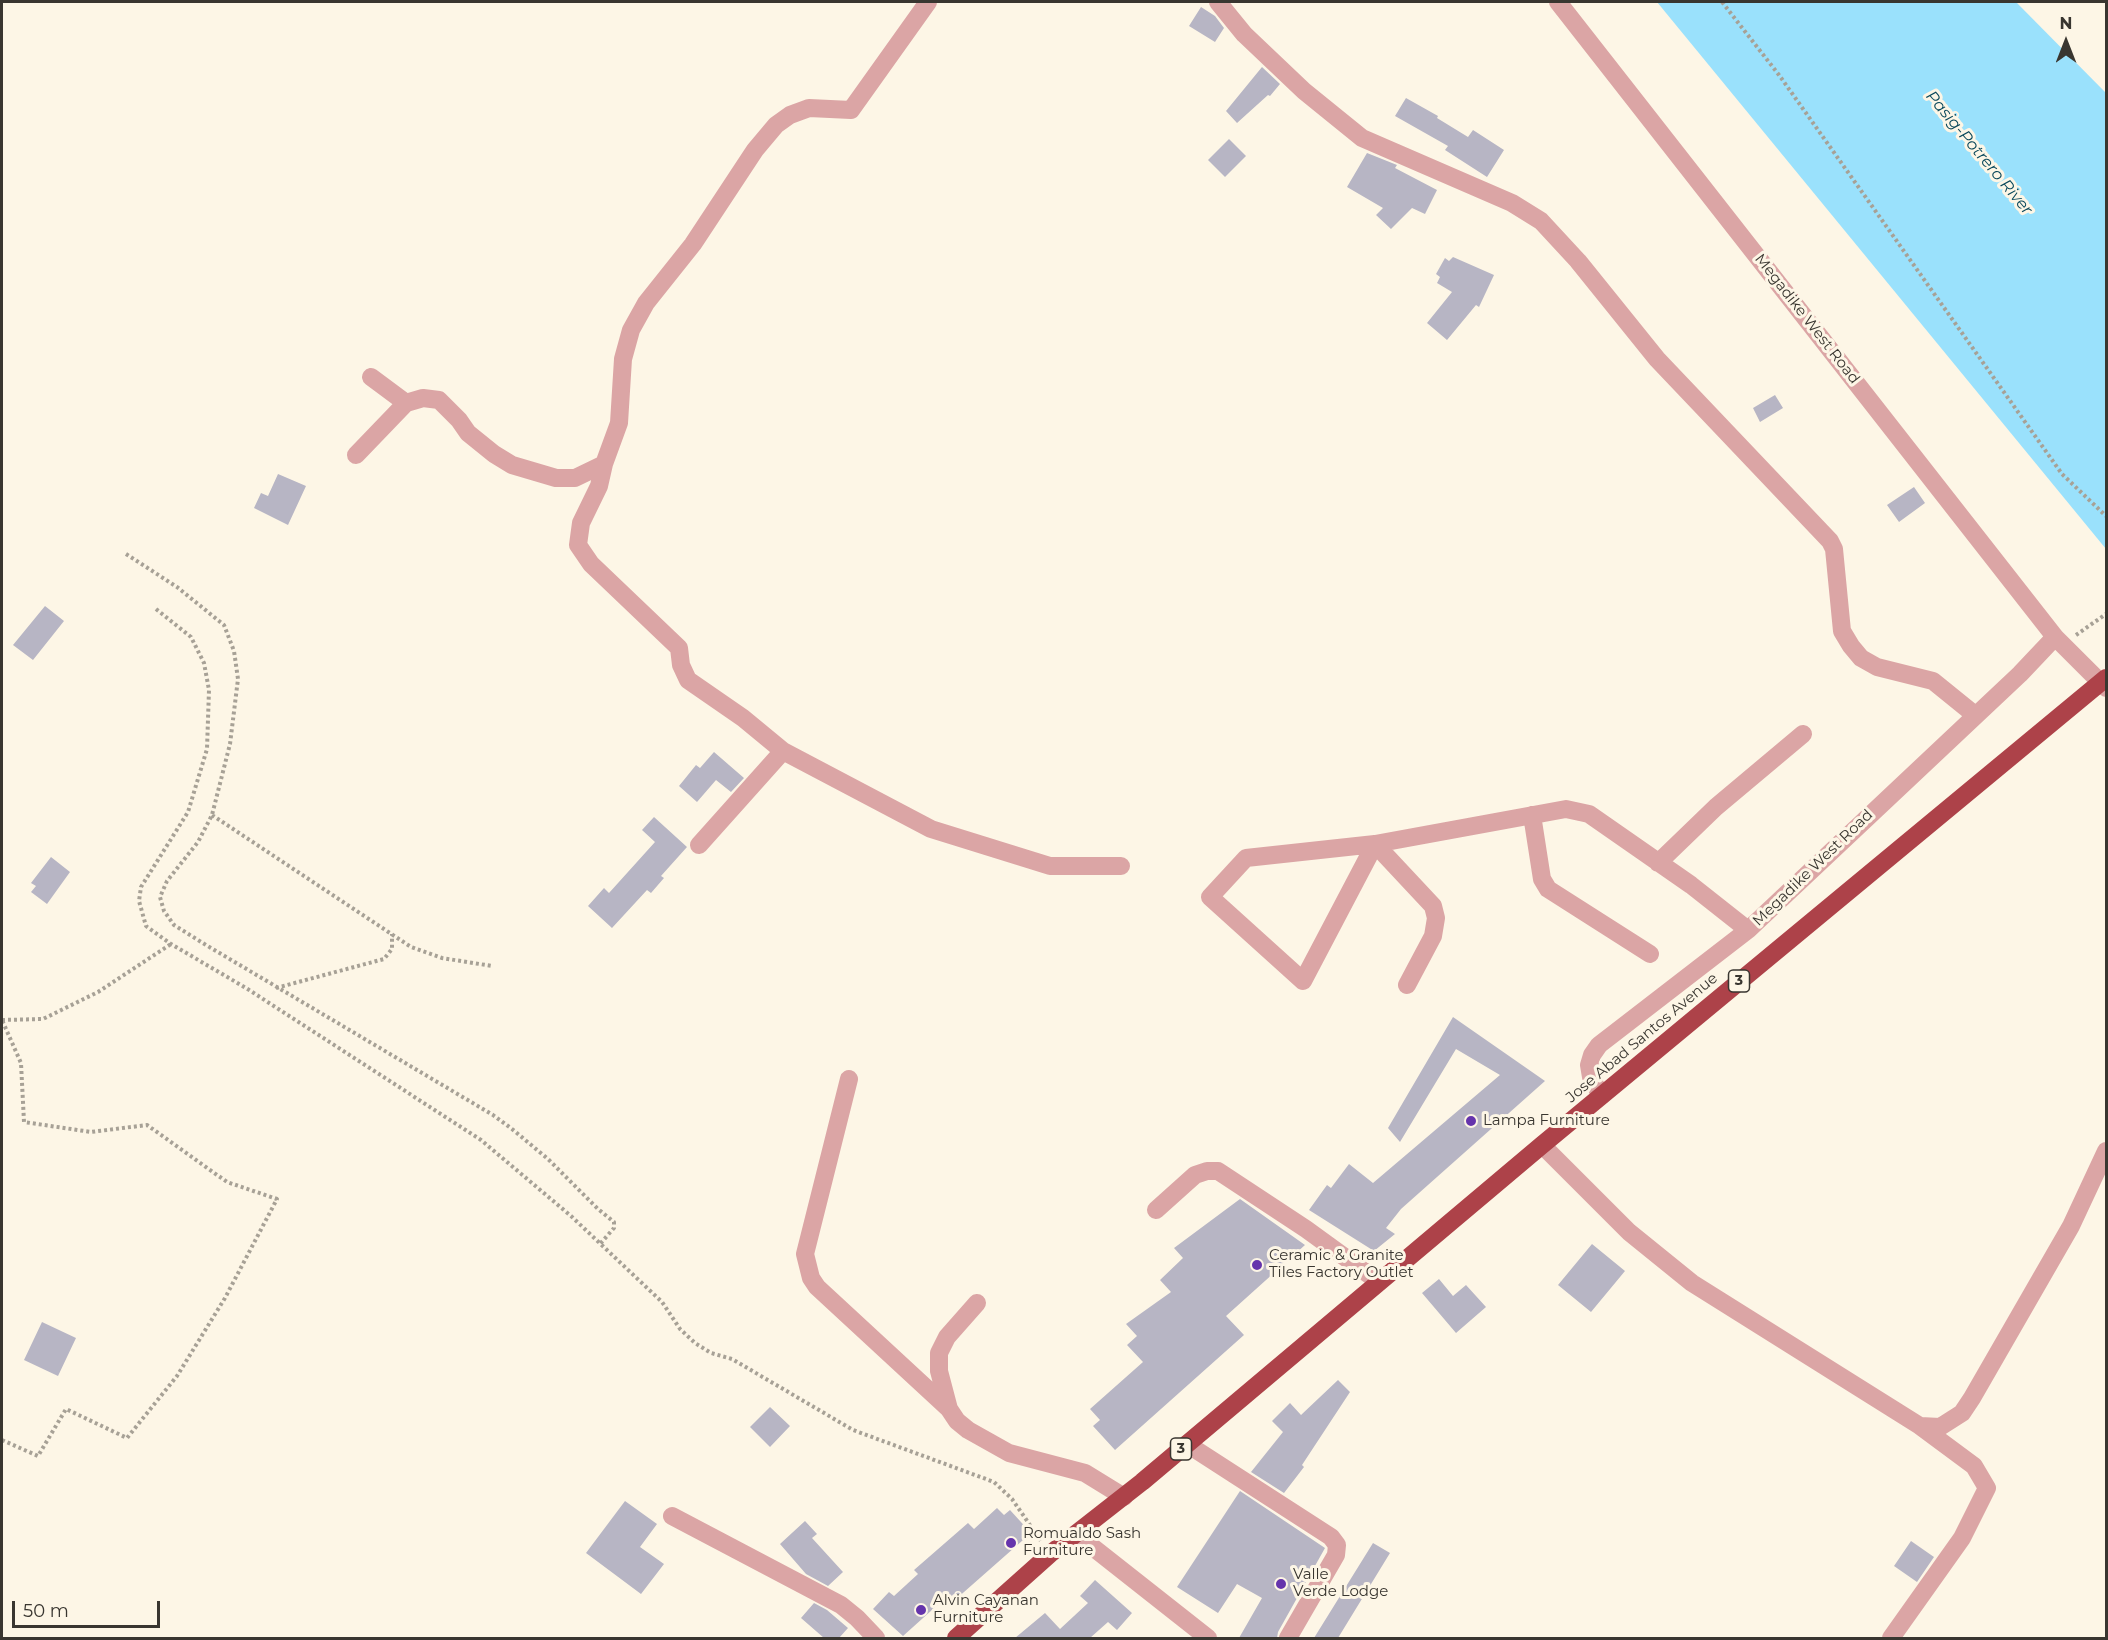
<!DOCTYPE html>
<style>
body{margin:0}
#map{position:relative;width:2108px;height:1640px;overflow:hidden;background:#fdf6e6;font-family:Montserrat,sans-serif}
canvas{display:block}
.frame{position:absolute;inset:0;border:3px solid #393630;pointer-events:none}
.north{position:absolute;left:2036px;top:12px;width:60px;height:60px;-webkit-text-stroke:4px #fdf6e6;paint-order:stroke;rotate:0deg;font-size:16px;font-weight:700;line-height:24px;text-align:center;color:#393630}
.north::after{content:'';display:block;margin:auto;width:21px;height:27px;background:#393630;clip-path:polygon(50% 0,100% 100%,50% 72%,0 100%)}
.scale{position:absolute;left:12px;top:1601px;width:148px;height:27px;box-sizing:border-box;border:3px solid #393630;border-top:0;padding-left:8px;font-size:18px;line-height:21px;white-space:nowrap;color:#393630;-webkit-text-stroke:4px #fdf6e6;paint-order:stroke}
</style>
<div id="map">
<canvas width="2108" height="1640"></canvas>
<div class="frame"></div>
<div class="north">N</div>
<div class="scale">50 m</div>
</div>
<script>
const ctx = document.querySelector('canvas').getContext('2d');
ctx.lineJoin = 'round';
function fill(path, color) { ctx.fillStyle = color; ctx.fill(path, 'evenodd'); }
const shape = rows => new Path2D(rows.map(r => 'M' + r).join(''));
function trace(path, color, width, dash) { ctx.strokeStyle = color; ctx.lineWidth = width; ctx.lineCap = dash ? 'butt' : 'round'; ctx.setLineDash(dash || []); ctx.stroke(path); }
function label(font, color, halo, rows, align = 'center') {
  ctx.font = font + ' Montserrat,sans-serif'; ctx.lineWidth = 6; ctx.setLineDash([]); ctx.textBaseline = 'middle'; ctx.strokeStyle = halo; ctx.fillStyle = color; for (const [text, x, y, turn = 0] of rows) {
    ctx.save(); ctx.translate(x, y); ctx.rotate((+turn || 0) * Math.PI / 180); ctx.textAlign = isNaN(turn) ? turn : align; if (halo) ctx.strokeText(text, 0, 0); ctx.fillText(text, 0, 0); ctx.restore();
  }
}
fill(shape([
 [1657,2,2016,2,2106,93,2106,549]
]), '#9ae1fc');
fill(shape([
 [1201,7,1215,16,1224,28,1215,42,1189,26],
 [1262,67,1280,84,1270,96,1268,95,1237,123,1226,111],
 [1406,98,1438,116,1437,118,1468,137,1473,130,1504,150,1487,177,1445,150,1448,146,1395,116],
 [1229,139,1246,156,1225,177,1208,160],
 [1367,153,1397,165,1395,168,1437,190,1425,214,1412,208,1391,229,1376,215,1383,208,1347,187],
 [1453,257,1494,275,1479,307,1476,305,1447,340,1427,323,1452,292,1437,283,1440,277,1436,274,1445,258,1449,261],
 [1775,395,1783,408,1760,422,1753,408],
 [278,474,306,486,288,525,254,508,261,493,268,496],
 [1914,487,1925,503,1899,522,1887,505],
 [45,606,64,621,33,660,13,645],
 [714,752,744,778,731,792,716,780,697,802,679,786,696,765,700,768],
 [654,817,687,847,661,876,664,878,651,893,647,890,612,928,588,906,604,888,609,893,655,842,642,830],
 [51,857,70,872,47,904,31,892,36,886,31,883],
 [1453,1017,1545,1081,1401,1209,1386,1228,1395,1234,1374,1251,1309,1210,1327,1185,1331,1188,1349,1164,1373,1183,1500,1075,1456,1049,1400,1142,1388,1128],
 [1240,1199,1305,1245,1226,1316,1244,1335,1115,1450,1093,1426,1100,1420,1090,1409,1143,1362,1127,1345,1137,1336,1126,1324,1171,1292,1160,1280,1183,1258,1174,1248],
 [1592,1244,1625,1271,1591,1312,1558,1285],
 [1439,1279,1453,1296,1466,1285,1486,1307,1456,1333,1422,1293],
 [42,1322,76,1338,58,1376,24,1360],
 [1338,1380,1350,1392,1302,1465,1304,1467,1284,1493,1251,1472,1283,1432,1272,1421,1290,1403,1301,1415],
 [770,1407,790,1426,770,1447,750,1427],
 [1240,1491,1325,1548,1278,1632,1277,1638,1239,1638,1262,1598,1237,1584,1218,1613,1177,1587],
 [625,1501,657,1524,640,1547,664,1564,641,1594,586,1553],
 [997,1508,1004,1515,1010,1510,1031,1533,947,1607,942,1601,903,1636,873,1609,889,1592,894,1596,918,1574,914,1570,968,1523,974,1529],
 [805,1521,817,1534,812,1538,843,1572,828,1586,806,1574,780,1544],
 [1911,1541,1934,1557,1917,1582,1894,1566],
 [1373,1543,1390,1553,1338,1638,1314,1638],
 [1095,1580,1132,1613,1117,1630,1108,1622,1090,1638,1015,1638,1045,1613,1060,1629,1088,1603,1080,1596],
 [814,1603,827,1610,848,1628,839,1638,824,1638,801,1618]
]), '#b7b5c4');
trace(shape([
 [1722,2,1779,75,2062,474,2106,516],
 [126,554,177,587,224,625,234,651,238,679,230,744,212,815,198,842,167,881,160,897,164,911,174,925,206,945,493,1115,512,1129,548,1159,598,1209,614,1222,614,1228,600,1244],
 [156,609,191,637,204,663,209,690,207,749,188,812,141,887,139,901,146,926,171,944,246,988,481,1140,571,1216,662,1302,680,1329,695,1343,711,1353,732,1359,853,1430,994,1482,1012,1499,1041,1541],
 [2076,635,2106,614],
 [212,815,411,947,442,958,492,966],
 [276,988,384,959,392,949,392,934],
 [2,1020,43,1019,98,992,171,944],
 [2,1440,38,1456,66,1409,127,1438,177,1376,225,1298,277,1199,227,1182,147,1125,91,1132,24,1122,21,1063,2,1020]
]), '#a7a196', 4, [3, 3]);
trace(shape([
 [928,2,851,110,809,108,790,115,776,125,755,150,693,244,646,303,631,330,623,359,619,423,604,464,599,486,581,523,578,545,591,564,679,648,681,665,688,680,743,718,783,751,931,829,1050,866,1121,866],
 [1218,2,1244,34,1304,91,1362,138,1512,203,1541,221,1578,261,1657,359,1830,541,1834,549,1842,631,1851,646,1861,658,1877,667,1933,681,1975,715],
 [1558,2,2055,637,2106,688],
 [371,377,406,403],
 [356,455,406,403,423,398,439,400,459,420,468,433,494,454,512,465,556,478,575,478,604,464],
 [1532,815,1542,879,1548,889,1650,954],
 [699,845,783,751],
 [1658,863,1716,807,1803,734],
 [1407,985,1433,936,1436,918,1433,906,1375,844,1303,981,1210,897,1246,858,1375,844,1566,809,1589,814,1691,885,1748,930],
 [849,1079,805,1254,811,1278,817,1287,949,1409],
 [1601,1096,1591,1077,1589,1065,1592,1055,1599,1045,1748,930,2020,674,2055,637],
 [1542,1145,1629,1232,1692,1283,1920,1426,1974,1466,1987,1488,1962,1538,1891,1638],
 [1156,1210,1195,1175,1207,1171,1218,1171,1306,1229,1379,1282],
 [977,1303,947,1337,939,1353,939,1371,949,1409,957,1421,968,1430,1009,1453,1085,1473,1124,1497],
 [1920,1426,1940,1427,1962,1413,1972,1398,2071,1226,2106,1151],
 [1187,1444,1331,1537,1337,1545,1336,1555,1288,1638],
 [672,1516,841,1605,857,1618,876,1638],
 [1076,1534,1208,1638]
]), '#dba5a5', 18);
trace(shape([
 [956,1638,1050,1554,1142,1482,1542,1145,2106,678]
]), '#ad4249', 18);
for (const [x, y, r, color] of [
 [1471,1121,6,"#6534ac"],
 [1257,1265,6,"#6534ac"],
 [1011,1543,6,"#6534ac"],
 [1281,1584,6,"#6534ac"],
 [921,1610,6,"#6534ac"]
]) { const dot = new Path2D(); dot.arc(x, y, r, 0, 2 * Math.PI); ctx.fillStyle = color; ctx.fill(dot); trace(dot, '#fdf6e6', 2); }
for (const [x, y, w] of [
 [1739,981,21],
 [1181,1449,21]
]) { const box = new Path2D(); box.roundRect(x - w / 2, y - 11, w, 22, 4.5); ctx.fillStyle = '#fdf6e6'; ctx.fill(box); trace(box, '#393630', 1.5); }
label('bold 14px', '#393630', null, [
 ["3",1739,981],
 ["3",1181,1449]
]);
label('15px', '#393630', '#fdf6e6', [
 ["Megadike West Road",1807,319,52],
 ["Megadike West Road",1813,868,-44],
 ["Jose Abad Santos Avenue",1642,1038,-40]
]);
label('15px', '#393630', '#fdf6e6', [
 ["Lampa Furniture",1483,1121],
 ["Ceramic & Granite",1269,1256],
 ["Tiles Factory Outlet",1269,1273],
 ["Romualdo Sash",1023,1534],
 ["Furniture",1023,1551],
 ["Valle",1293,1575],
 ["Verde Lodge",1293,1592],
 ["Alvin Cayanan",933,1601],
 ["Furniture",933,1618]
], 'left');
label('italic 16px', '#08475a', '#fdf6e6', [
 ["Pasig-Potrero River",1979,153,50]
]);
</script>
